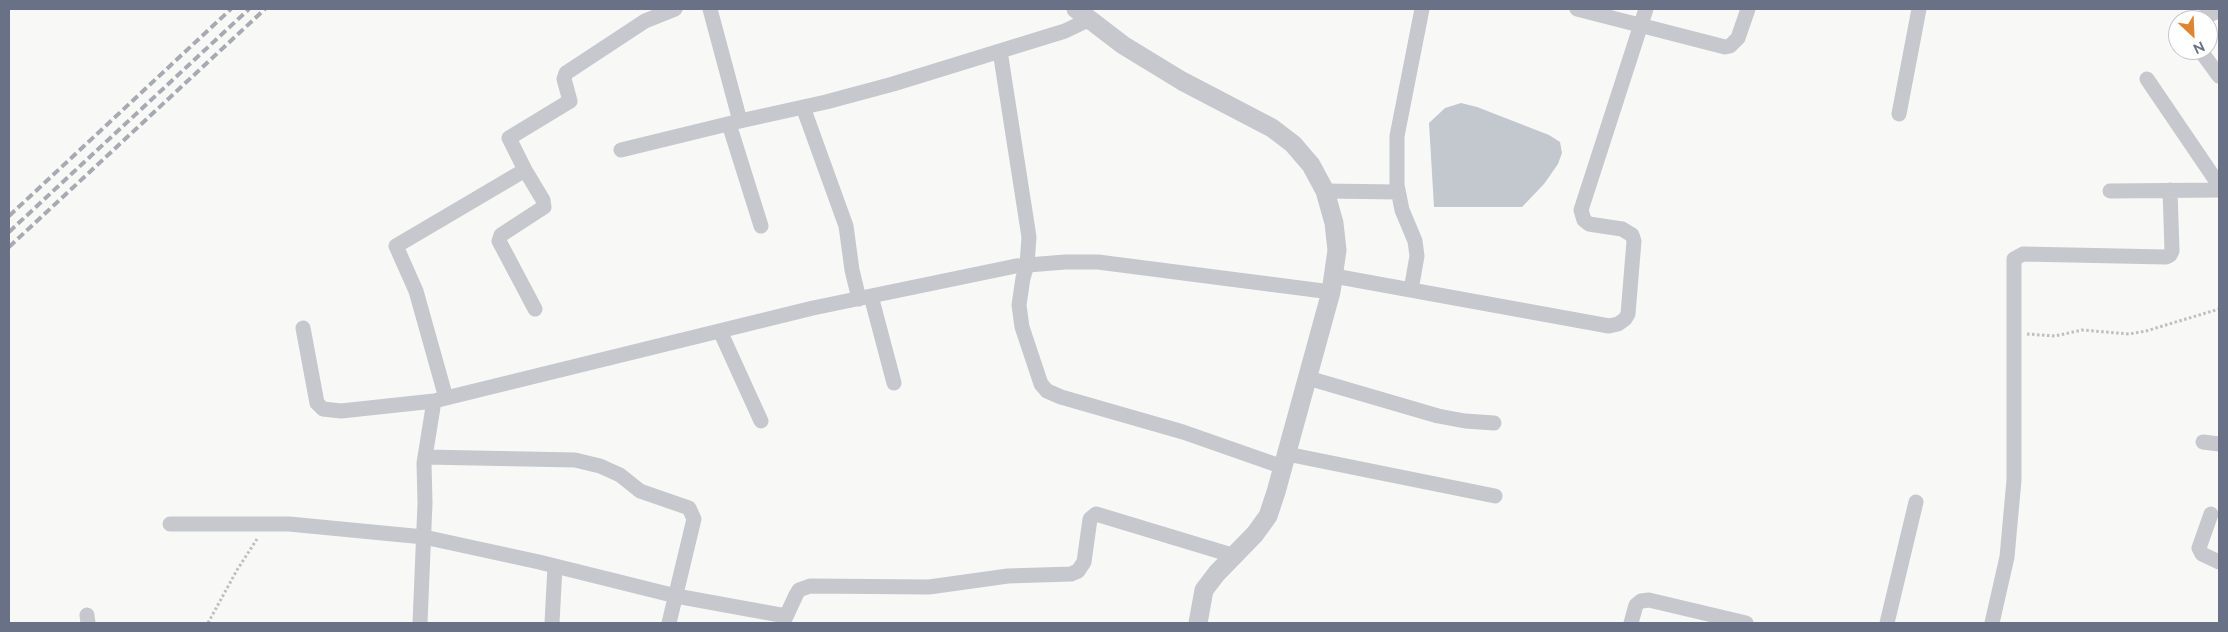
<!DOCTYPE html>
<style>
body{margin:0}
#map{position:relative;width:2228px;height:632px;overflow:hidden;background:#f8f8f6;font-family:Raleway,sans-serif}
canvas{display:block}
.frame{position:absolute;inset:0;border:10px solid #687186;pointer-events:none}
.north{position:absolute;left:2168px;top:10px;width:50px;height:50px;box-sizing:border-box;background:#fff;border:1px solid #c3c6cf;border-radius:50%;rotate:155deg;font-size:14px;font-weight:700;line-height:20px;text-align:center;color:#687186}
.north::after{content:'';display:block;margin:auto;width:18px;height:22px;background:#df842f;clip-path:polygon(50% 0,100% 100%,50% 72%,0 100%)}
</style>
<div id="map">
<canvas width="2228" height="632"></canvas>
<div class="frame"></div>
<div class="north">N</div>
</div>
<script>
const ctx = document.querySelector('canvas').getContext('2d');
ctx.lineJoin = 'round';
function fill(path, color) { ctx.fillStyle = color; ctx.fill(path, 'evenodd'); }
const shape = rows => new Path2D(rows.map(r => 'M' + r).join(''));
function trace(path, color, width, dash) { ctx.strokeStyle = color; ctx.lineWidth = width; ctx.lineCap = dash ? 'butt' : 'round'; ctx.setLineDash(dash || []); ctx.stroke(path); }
fill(shape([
 [1461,103,1477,107,1549,135,1560,142,1562,153,1558,164,1544,184,1522,207,1434,207,1429,123,1445,108]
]), '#c3c8cf');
trace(shape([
 [2027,334,2055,336,2082,330,2129,334,2146,331,2219,309],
 [208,623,237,570,257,539]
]), '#bebfc2', 3, [2.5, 2.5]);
trace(shape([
 [710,9,740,121,826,102,893,84,1065,31,1090,19],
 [1577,9,1725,47,1730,46,1738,38,1748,9],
 [2196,20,2219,11],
 [2200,50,2219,76],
 [1000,51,1029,237,1027,265,1023,278,1019,305,1022,327,1041,384,1047,391,1061,397,1183,432,1283,467],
 [2147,79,2219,185],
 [803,107,846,226,852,270,859,299],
 [1899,114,1919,9],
 [729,124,761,226],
 [621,150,740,121],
 [525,170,543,200,544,207,501,235,499,241,535,309],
 [1325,191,1398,192],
 [2110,191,2219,190],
 [1334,276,1609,326,1618,324,1625,319,1628,314,1634,241,1632,235,1622,229,1589,224,1584,220,1581,210,1646,9],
 [1411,290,1417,256,1415,241,1402,210,1397,185,1397,136,1422,9],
 [871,296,894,383],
 [303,328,317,403,323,409,341,411,434,401],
 [720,331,761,421],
 [1308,378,1438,416,1465,421,1494,423],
 [446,398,813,308,1016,266,1065,262,1098,262,1331,292],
 [2203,442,2219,444],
 [1287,454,1495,496],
 [425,457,575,460,600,466,620,475,640,491,689,508,694,519,669,623],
 [2211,514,2199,548,2202,554,2219,562],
 [170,524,289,524,424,537,539,562,676,596,786,616],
 [87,615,88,623],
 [420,623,425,503,424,463,434,401,446,398,416,291,396,246,525,170,509,138,570,101,564,79,566,73,645,21,675,9],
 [552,623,555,566],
 [783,623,796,595,799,590,810,586,929,587,1008,576,1071,574,1078,571,1084,562,1090,519,1096,514,1235,556],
 [1631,623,1636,605,1641,601,1649,600,1746,623],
 [1887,623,1916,502],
 [1992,623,2007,557,2014,480,2014,259,2023,254,2166,257,2170,255,2172,251,2170,190]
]), '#c6c8cd', 15);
trace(shape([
 [1076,9,1123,45,1182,81,1272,128,1293,144,1311,165,1325,191,1334,223,1337,250,1331,292,1276,492,1268,516,1255,534,1217,573,1204,590,1198,623]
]), '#c6c8cd', 19);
trace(shape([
 [9,216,231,9],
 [9,232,249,9],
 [9,247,265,9]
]), '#a7aab2', 4, [8, 4]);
</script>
